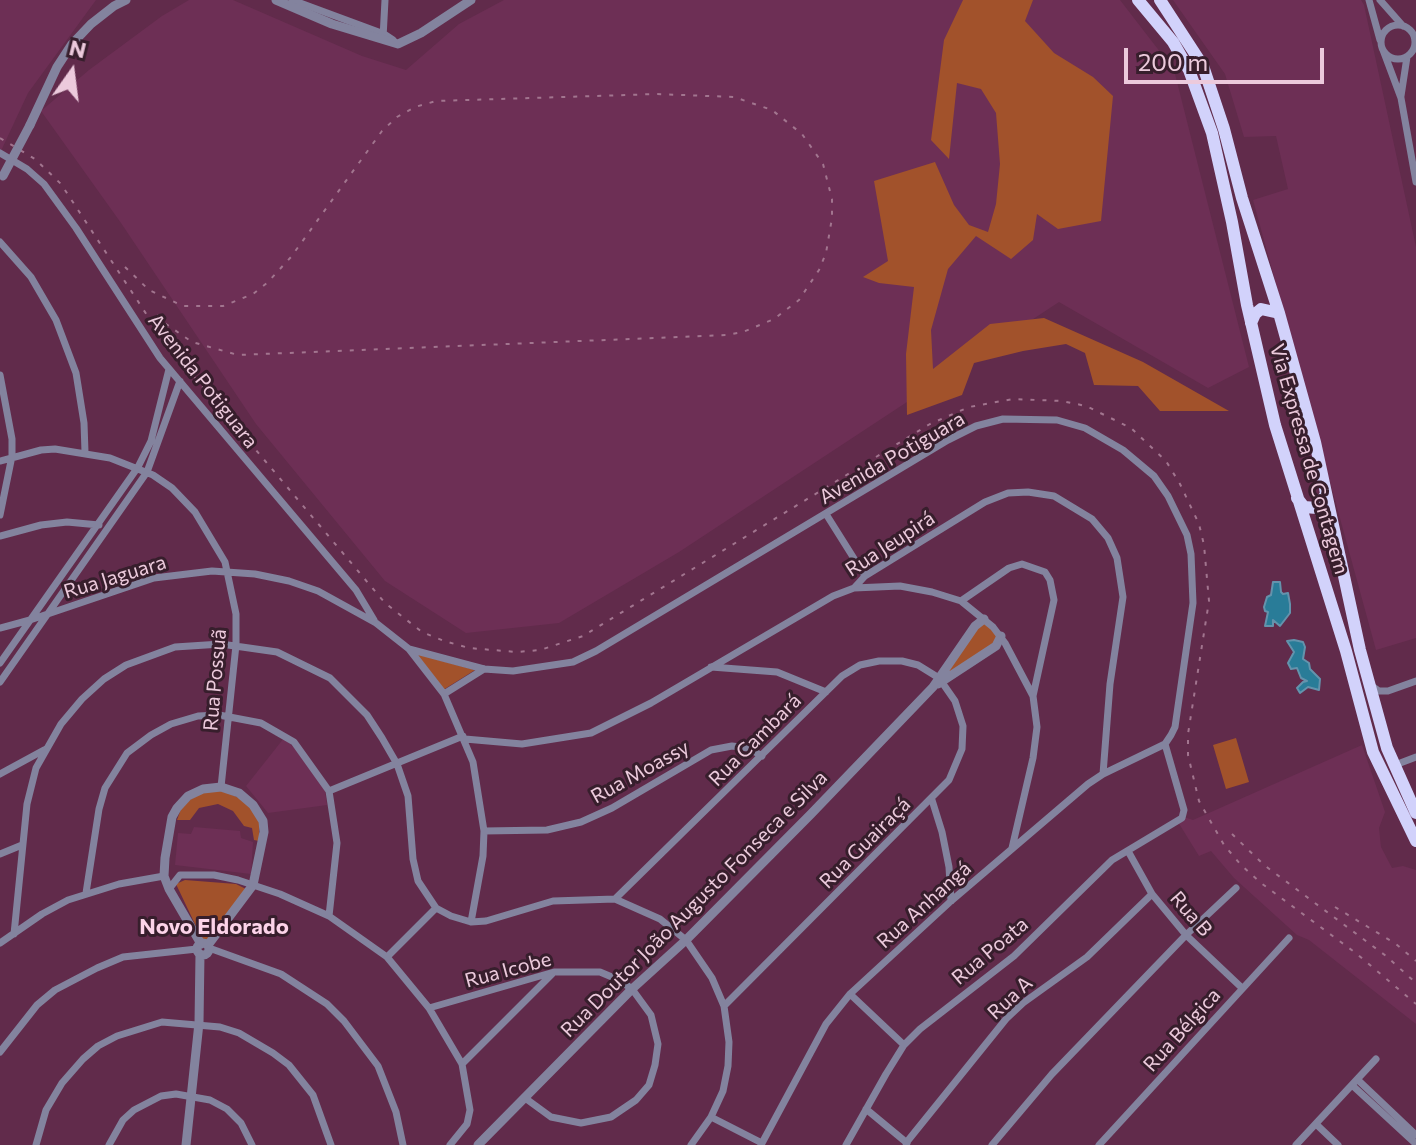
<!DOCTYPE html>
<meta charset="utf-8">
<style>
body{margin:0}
#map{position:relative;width:1416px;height:1145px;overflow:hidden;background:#612b4b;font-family:Commissioner,sans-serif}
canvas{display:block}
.north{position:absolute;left:32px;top:32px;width:80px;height:80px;-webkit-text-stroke:6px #371e2c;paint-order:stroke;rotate:14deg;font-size:22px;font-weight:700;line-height:32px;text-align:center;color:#eccadc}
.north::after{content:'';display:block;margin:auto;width:28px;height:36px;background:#eccadc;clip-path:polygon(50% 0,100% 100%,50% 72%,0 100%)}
.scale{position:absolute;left:1124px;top:48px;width:200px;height:36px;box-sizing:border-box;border:4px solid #eccadc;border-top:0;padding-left:10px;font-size:24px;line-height:28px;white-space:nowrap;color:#eccadc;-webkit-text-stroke:6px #371e2c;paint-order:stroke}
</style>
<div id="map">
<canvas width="1416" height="1145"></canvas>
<div class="north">N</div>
<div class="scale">200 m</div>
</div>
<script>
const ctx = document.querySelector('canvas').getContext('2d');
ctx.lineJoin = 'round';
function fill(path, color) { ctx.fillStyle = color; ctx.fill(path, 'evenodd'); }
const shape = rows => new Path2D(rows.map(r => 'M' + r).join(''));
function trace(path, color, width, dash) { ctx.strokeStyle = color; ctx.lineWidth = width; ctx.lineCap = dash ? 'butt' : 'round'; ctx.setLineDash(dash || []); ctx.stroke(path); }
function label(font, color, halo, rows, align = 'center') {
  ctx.font = font + ' Commissioner,sans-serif'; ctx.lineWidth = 6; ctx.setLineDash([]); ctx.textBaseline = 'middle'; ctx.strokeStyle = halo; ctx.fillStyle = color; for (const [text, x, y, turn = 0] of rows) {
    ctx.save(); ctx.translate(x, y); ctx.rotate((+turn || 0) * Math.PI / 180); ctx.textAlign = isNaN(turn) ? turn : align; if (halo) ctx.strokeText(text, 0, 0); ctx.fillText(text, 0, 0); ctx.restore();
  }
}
fill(shape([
 [0,0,96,0,28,93,0,153],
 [189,0,233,0,362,56,406,70,459,24,504,0,1120,0,1174,70,1249,367,1208,388,1059,302,679,552,559,623,466,633,385,581,256,424,121,223,41,111,89,70,162,16],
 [1173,0,1361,0,1364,5,1416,247,1416,638,1376,650,1253,200,1288,189,1276,136,1244,137,1225,74],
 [284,738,304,757,325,791,327,805,268,813,246,786],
 [1362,745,1385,812,1379,828,1381,847,1392,868,1403,866,1416,870,1416,1024,1309,940,1297,935,1234,878,1211,851,1199,856,1178,822,1184,817,1193,820],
 [194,827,240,831,241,838,253,842,251,874,175,865,178,833,191,834]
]), '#6d2f55');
fill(shape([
 [963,0,1033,0,1025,21,1054,53,1093,77,1113,96,1101,221,1058,229,1037,214,1033,240,1011,259,976,236,948,269,931,330,933,369,990,324,1044,318,1143,362,1229,411,1160,411,1138,386,1094,385,1085,353,1066,344,1023,351,974,363,962,395,907,415,906,354,914,287,879,283,863,277,888,261,874,181,935,162,954,205,969,225,988,232,996,204,1000,164,996,113,981,89,957,83,949,159,931,140,944,40],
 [984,620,999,636,994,645,943,677],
 [417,654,475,670,443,690],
 [1236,738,1249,782,1226,789,1213,745],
 [221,790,239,798,253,809,259,820,259,841,254,840,252,828,244,826,233,811,218,804,199,808,190,820,177,820,181,809,191,799,204,792],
 [185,880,236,884,246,889,207,942,203,941,176,884]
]), '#a2522b');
const water = shape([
 [1273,582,1280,582,1281,592,1283,594,1288,593,1290,604,1290,613,1280,626,1273,620,1273,626,1265,626,1268,612,1265,611,1264,607,1267,597,1271,595,1273,582],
 [1294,640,1303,642,1305,647,1303,659,1309,663,1310,669,1320,679,1319,690,1308,687,1300,693,1297,688,1303,682,1307,681,1301,678,1297,668,1291,669,1288,663,1294,652,1287,641,1294,640]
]);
fill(water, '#297c98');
trace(water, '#6493ac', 2);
trace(shape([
 [292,0,384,34,393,40],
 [1369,0,1380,40],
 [1380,0,1403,26],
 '1381 42a17 17 0 1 1 34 0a17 17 0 1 1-34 0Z',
 [383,38,385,0],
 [1383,50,1401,98,1416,182],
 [1401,96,1407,57],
 [0,153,27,169,44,184,76,228,160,358,356,590,374,620],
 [0,242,31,277,56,320,76,373,84,423,85,452],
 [0,375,12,439,12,456,0,515],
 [0,461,41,450,55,449,110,458,153,475,172,488,195,512,225,562,236,614,236,645,221,787],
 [826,514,865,576],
 [0,536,41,525,67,522,99,525],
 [854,588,900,586,932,592,961,601,993,627,1005,643,1033,696,1037,727,1033,758,1012,848],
 [961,601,1009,568,1022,564,1045,572,1050,580,1054,600,1033,696],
 [0,628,30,620,154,578,212,571,255,574,289,581,318,591,376,623,409,649,444,694,473,762,484,831,483,856,471,922],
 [409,649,484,669,513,671,573,662,596,651,948,440,976,426,1003,419,1057,420,1085,428,1123,450,1154,476,1168,496,1187,535,1191,554,1193,603,1175,727,1171,735,1165,744,1103,774,1088,784,951,901,850,994,826,1024,761,1145],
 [0,663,138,467,151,441,169,369],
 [711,667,777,672,826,692],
 [0,682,147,472,180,381],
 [1372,686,1379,691,1388,691,1416,681],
 [444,694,484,669],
 [465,739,522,744,591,733,651,703,833,596,854,588,865,576,985,502,1008,493,1028,492,1054,496,1092,519,1108,538,1117,558,1123,597,1110,684,1103,774],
 [1395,765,1416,757],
 [0,774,44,750],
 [329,791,463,736],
 [932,800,942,832,949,867,951,901],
 [484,831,547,830,581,822,612,808,711,750,732,746,748,748,762,756],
 [1128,851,1152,894,1186,935,1242,988],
 [0,854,22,845],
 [169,889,180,875,214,875,238,880,280,894,329,916,387,957,429,1008,462,1064,470,1110,467,1124,450,1145],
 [86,893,99,809,105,788,127,753,151,735,171,724,198,716,219,715,261,723,294,742,329,791,337,843,329,916],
 [615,899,842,676,860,665,879,661,902,661,918,665,939,678,955,701,963,726,962,749,949,780,724,1006],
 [14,934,27,804,36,768,61,724,82,699,104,679,126,665,175,647,221,644,277,652,330,678,367,715,382,738,397,764,408,796,413,859,418,881,436,908,451,916,471,922,486,921,553,901,615,899,660,919,686,940,712,978,724,1006,729,1042,728,1066,723,1091,711,1117,691,1145],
 [0,943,42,914,68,900,119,884,164,876],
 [209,948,281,974,327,1004,344,1021,378,1066,396,1112,403,1145],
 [387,957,436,908],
 [850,994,904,1045],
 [429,1008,554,972,600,972,619,980,632,989,651,1015,658,1044,655,1065,649,1085,636,1100,611,1117,581,1123,551,1117,525,1098],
 [0,1052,37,1005,55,990,97,968,123,957,197,949],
 [462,1064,552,974],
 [1358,1080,1416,1135],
 [1353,1086,1416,1144],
 [866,1109,907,1143],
 [711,1117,762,1143],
 [1316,1124,1338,1145],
 [906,1143,1006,1019,1023,1003,1087,957,1152,894],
 [36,1145,46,1110,62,1083,83,1059,98,1046,117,1036,162,1022,220,1027,239,1033,273,1053,289,1065,313,1095,331,1145],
 [109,1145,123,1120,134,1110,161,1096,176,1094,210,1100,227,1109,241,1123,252,1145],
 [846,1145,886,1074,904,1045,920,1029,1014,956,1112,860,1182,818,1184,810,1165,744],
 [992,1145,1052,1074,1186,935,1236,888],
 [1099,1145,1289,938],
 [1296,1145,1376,1059]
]), '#83839e', 7);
trace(shape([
 [276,0,332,24,398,44,421,33,471,0],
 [30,125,57,67,72,44,91,24,114,6,126,0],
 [938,684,996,646,1001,636],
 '197 949a6 6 0 1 1 12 0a6 6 0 1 1-12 0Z',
 [201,944,169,889,164,876,165,858,172,817,177,808,188,796,203,789,221,787,239,793,253,805,263,821,264,832,253,885,208,945],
 [186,1145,199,1023,200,954],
 [478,1145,632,989,686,940,811,814,933,687,975,626,984,619]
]), '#83839e', 9);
trace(shape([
 [1138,0,1173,42,1189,70,1212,133,1232,222,1247,305,1275,425,1346,651,1373,752,1416,841],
 [1160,0,1203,66,1224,129,1242,198,1279,313,1315,442,1360,650,1387,748,1416,813],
 [1251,323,1255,314,1261,309,1279,313],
 [1297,498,1304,507,1317,508,1326,494]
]), '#d2d2fb', 12);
trace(shape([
 [0,138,35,159,61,184,164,341,385,603,422,632,444,641,469,648,517,652,540,650,583,636,930,424,969,407,1013,399,1062,401,1086,406,1131,428,1166,461,1180,484,1199,524,1204,545,1209,601,1188,734,1188,755,1199,801,1224,845,1241,865,1261,883,1357,954,1416,1004],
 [125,267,149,290,183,306,223,306,253,294,267,283,291,257,382,131,397,117,415,107,436,101,657,94,734,97,772,110,802,134,823,164,832,199,832,218,826,253,819,270,799,300,774,319,743,332,727,335,238,355,192,342,166,324,153,310],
 [1232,834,1264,865,1386,956,1416,983],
 [1335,907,1396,944,1416,961]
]), '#a2758f', 2, [4, 8]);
trace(shape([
 [3,176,30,125]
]), '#83839e', 9);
label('20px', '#eccadc', '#371e2c', [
 ["Avenida Potiguara",203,381,52],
 ["Avenida Potiguara",892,458,-30],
 ["Via Expressa de Contagem",1309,459,74],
 ["Rua Jeupirá",890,544,-33],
 ["Rua Jaguara",115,577,-17],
 ["Rua Possuã",215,680,-85],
 ["Rua Cambará",755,740,-45],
 ["Rua Moassy",640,772,-29],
 ["Rua Guairaçá",865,843,-45],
 ["Rua Doutor João Augusto Fonseca e Silva",694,904,-45],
 ["Rua Anhangá",924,905,-42],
 ["Rua B",1191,914,49],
 ["Rua Poata",990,951,-40],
 ["Rua Icobe",508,970,-15],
 ["Rua A",1010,998,-43],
 ["Rua Bélgica",1182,1030,-48]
]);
label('bold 22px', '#fcd3e9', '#371e2c', [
 ["Novo Eldorado",214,927]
]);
</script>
